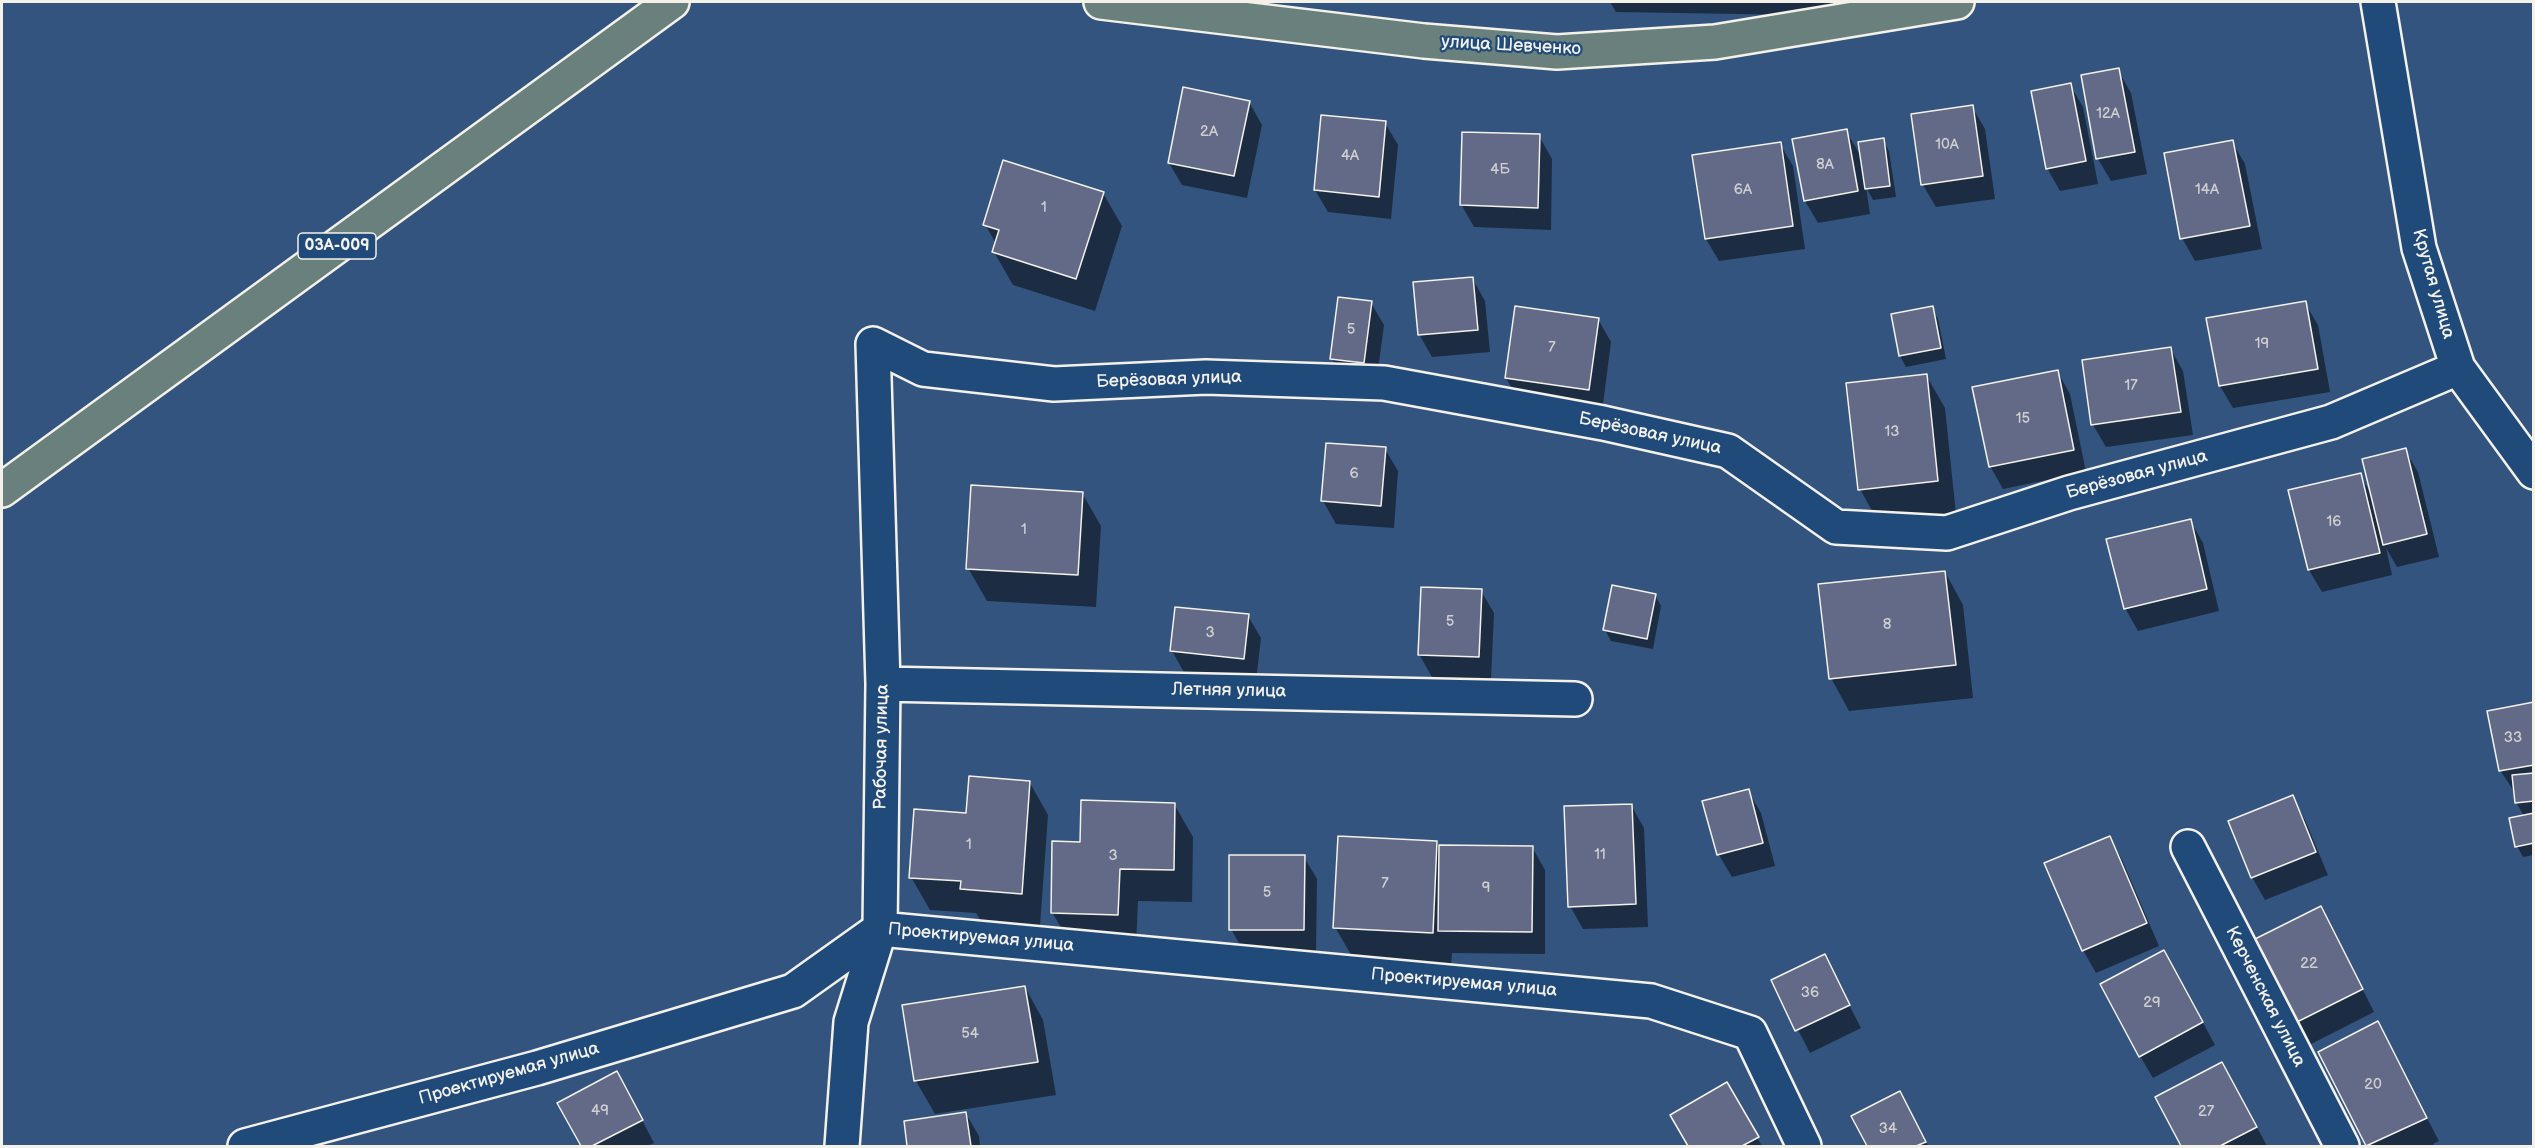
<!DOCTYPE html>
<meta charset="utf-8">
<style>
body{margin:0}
#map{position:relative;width:2535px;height:1148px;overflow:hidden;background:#33547e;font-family:"Balsamiq Sans",sans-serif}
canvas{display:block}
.frame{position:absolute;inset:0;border:3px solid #f4f1e8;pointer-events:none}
</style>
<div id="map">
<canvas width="2535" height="1148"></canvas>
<div class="frame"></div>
</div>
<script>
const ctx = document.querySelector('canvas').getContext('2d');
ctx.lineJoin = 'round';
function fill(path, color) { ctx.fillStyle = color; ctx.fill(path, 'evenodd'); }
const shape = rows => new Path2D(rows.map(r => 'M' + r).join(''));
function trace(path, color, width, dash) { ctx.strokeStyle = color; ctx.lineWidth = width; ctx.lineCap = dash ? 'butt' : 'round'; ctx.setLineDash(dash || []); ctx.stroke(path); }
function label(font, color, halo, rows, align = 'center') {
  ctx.font = font + ' "Balsamiq Sans",sans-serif'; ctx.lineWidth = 4.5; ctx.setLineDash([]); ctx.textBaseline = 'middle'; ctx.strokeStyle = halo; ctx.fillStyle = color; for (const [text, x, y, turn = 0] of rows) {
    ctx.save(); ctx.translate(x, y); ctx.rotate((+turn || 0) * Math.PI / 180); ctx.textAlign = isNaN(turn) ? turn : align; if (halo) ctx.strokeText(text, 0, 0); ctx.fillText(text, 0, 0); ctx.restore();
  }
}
fill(shape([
 [1610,2,1926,2,1926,17,1616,12],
 [2118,70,2131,93,2147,174,2111,181,2098,159,2082,76],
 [2070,85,2083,107,2098,184,2060,191,2047,168],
 [1249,102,1262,125,1247,198,1182,185,1169,163],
 [1972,107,1985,129,1995,199,1936,207,1923,185,1912,115],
 [1385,123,1398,145,1391,219,1328,212,1315,190],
 [1846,131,1862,158,1883,140,1889,151,1896,197,1873,200,1866,187,1870,214,1818,223,1805,201],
 [1539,136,1552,159,1551,230,1474,227,1461,204],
 [2232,142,2245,164,2262,249,2195,261,2182,238],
 [1780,144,1793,166,1805,249,1719,261,1706,239],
 [1103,193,1122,226,1095,311,1013,285,994,252,996,244,985,224],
 [1472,278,1485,301,1490,352,1432,357,1419,334],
 [1371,303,1384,325,1376,385,1345,381,1332,359],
 [2305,303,2318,325,2330,392,2233,408,2220,386,2208,319],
 [1932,308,1938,319,1946,359,1906,367,1900,356],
 [1598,319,1611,342,1602,412,1519,401,1506,378],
 [2170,348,2183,371,2193,435,2106,447,2093,425,2084,361],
 [2057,371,2070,394,2086,472,2003,489,1990,466],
 [1926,375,1945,408,1956,514,1878,522,1860,489],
 [1385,449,1398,471,1394,528,1336,524,1323,501],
 [2405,450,2418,472,2439,557,2397,567,2386,548,2392,575,2322,592,2309,570,2360,475,2371,494],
 [1082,493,1101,526,1096,607,987,601,968,568],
 [2190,520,2203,543,2219,611,2138,631,2125,608],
 [1945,572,1963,605,1973,698,1849,711,1831,678],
 [1481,591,1494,613,1491,679,1432,677,1419,654],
 [1655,595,1661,606,1653,649,1611,641,1605,630],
 [1248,616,1261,638,1256,681,1185,674,1172,651],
 [2534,703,2534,855,2523,857,2517,846,2524,816,2516,802,2515,793,2500,770],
 [1030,783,1048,815,1040,926,981,921,976,913,930,910,911,877,968,815],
 [1748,791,1761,813,1775,866,1732,877,1719,855,1704,802],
 [2292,797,2305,820,2328,875,2265,900,2252,877,2230,822],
 [1174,804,1193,837,1192,902,1138,901,1136,947,1071,945,1052,912,1082,844],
 [1631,805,1644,828,1648,927,1583,929,1570,906],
 [2109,837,2122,860,2159,946,2096,973,2083,950],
 [1436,842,1439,846,1532,847,1545,870,1545,954,1452,953,1451,965,1354,960,1335,927],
 [1304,857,1317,879,1316,953,1244,952,1231,929],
 [2333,930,2374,1012,2311,1044,2257,939],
 [1824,956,1861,1028,1810,1053,1773,981],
 [2177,974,2215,1045,2153,1078,2140,1056],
 [1025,987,1043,1020,1056,1095,935,1114,916,1081,904,1006],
 [2377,1023,2439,1141,2433,1144,2435,1146,2368,1146,2320,1052],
 [1727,1084,1762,1146,1690,1146,1672,1115],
 [2235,1086,2267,1146,2182,1146,2157,1098],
 [629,1095,654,1143,647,1146,582,1146,559,1103],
 [966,1114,979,1136,980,1146,908,1146,905,1122],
 [1912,1115,1928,1146,1868,1146,1853,1116]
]), '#0007');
const building = shape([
 [2119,68,2135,152,2096,159,2081,75,2119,68],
 [2071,83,2086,161,2046,169,2031,91,2071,83],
 [1183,87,1250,101,1234,176,1168,163,1183,87],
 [1973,105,1983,176,1921,185,1911,114,1973,105],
 [1321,115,1386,121,1379,197,1314,190,1321,115],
 [1847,129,1858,191,1804,201,1792,139,1847,129],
 [1462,132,1540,134,1538,208,1460,205,1462,132],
 [1884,138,1890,186,1865,189,1858,142,1884,138],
 [2233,140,2250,226,2180,239,2164,153,2233,140],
 [1781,142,1793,226,1705,239,1692,155,1781,142],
 [1003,160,1104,192,1076,279,992,252,999,230,983,225,1003,160],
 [1473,277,1478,330,1418,335,1413,282,1473,277],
 [1338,297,1372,301,1364,363,1330,359,1338,297],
 [2306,301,2318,369,2219,386,2206,318,2306,301],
 [1515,306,1599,318,1589,390,1505,378,1515,306],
 [1933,306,1941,348,1899,356,1891,314,1933,306],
 [2171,347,2181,412,2091,425,2082,360,2171,347],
 [2058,370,2074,450,1989,467,1972,387,2058,370],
 [1927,374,1938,481,1858,490,1846,383,1927,374],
 [1326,443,1386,447,1381,506,1321,501,1326,443],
 [2406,448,2427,534,2383,545,2362,459,2406,448],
 [2361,473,2380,553,2308,570,2288,490,2361,473],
 [971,485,1083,492,1078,575,966,569,971,485],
 [2191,519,2207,589,2124,609,2106,539,2191,519],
 [1945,571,1956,665,1829,679,1818,584,1945,571],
 [1612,585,1656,594,1647,639,1603,630,1612,585],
 [1421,587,1482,589,1479,657,1418,655,1421,587],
 [1175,607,1249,614,1244,659,1170,651,1175,607],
 [2534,702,2534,765,2499,771,2487,711,2534,702],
 [2534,773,2534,801,2515,803,2512,775,2534,773],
 [969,776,1030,781,1022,894,960,889,961,881,909,878,914,809,966,813,969,776],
 [1749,789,1763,843,1717,855,1702,801,1749,789],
 [2293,795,2316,852,2251,878,2228,821,2293,795],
 [1081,800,1175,803,1174,870,1120,869,1118,915,1051,913,1052,841,1080,842,1081,800],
 [1632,804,1636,904,1568,907,1564,806,1632,804],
 [2534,813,2534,843,2515,847,2509,818,2534,813],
 [1338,836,1437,841,1433,933,1333,928,1338,836],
 [2110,836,2147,923,2082,951,2044,863,2110,836],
 [1439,845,1533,846,1532,932,1438,931,1439,845],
 [1229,855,1305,855,1304,930,1229,930,1229,855],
 [2321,906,2363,989,2297,1022,2255,939,2321,906],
 [2164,950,2203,1022,2139,1057,2100,984,2164,950],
 [1825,954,1850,1005,1795,1031,1771,980,1825,954],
 [1025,986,1038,1062,914,1081,902,1005,1025,986],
 [2378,1021,2427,1118,2366,1146,2318,1052,2378,1021],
 [2222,1062,2257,1127,2220,1146,2181,1146,2155,1097,2222,1062],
 [617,1071,643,1120,592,1146,581,1146,557,1103,617,1071],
 [1727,1082,1759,1137,1742,1146,1688,1146,1670,1115,1727,1082],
 [1900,1091,1926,1142,1916,1146,1867,1146,1851,1116,1900,1091],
 [966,1112,971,1146,907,1146,904,1121,966,1112]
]);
fill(building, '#626a87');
trace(building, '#f4f1e8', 1.5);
const minor = shape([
 [2378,2,2419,248,2458,368,2534,472],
 [883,684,1575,699],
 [2188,847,2342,1146],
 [245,1146,537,1068,793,991,880,929,1651,1001,1750,1033,1804,1146],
 [842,1146,851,1022,880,929,883,684,873,344,923,369,1054,384,1206,377,1384,383,1603,423,1728,451,1836,527,1947,533,2069,493,2331,422,2458,368]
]);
const major = shape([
 [1101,2,1424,41,1557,52,1715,42,1957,2],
 [2,490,672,2]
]);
trace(minor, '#f4f1e8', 38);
trace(major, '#f4f1e8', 38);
trace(minor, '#1f4a7a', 33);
trace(major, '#6a807d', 33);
label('15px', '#d0cfd0', null, [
 ["12А",2108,114],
 ["2А",1209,132],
 ["10А",1947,145],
 ["4А",1350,156],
 ["8А",1825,165],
 ["4Б",1500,170],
 ["6А",1743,190],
 ["14А",2207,190],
 ["1",1044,208],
 ["5",1351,330],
 ["19",2262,344],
 ["7",1552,348],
 ["17",2131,386],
 ["15",2023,419],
 ["13",1892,432],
 ["6",1354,474],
 ["16",2334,522],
 ["1",1024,530],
 ["5",1450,622],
 ["8",1887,625],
 ["3",1210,633],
 ["33",2513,738],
 ["1",969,845],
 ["11",1600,855],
 ["3",1113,856],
 ["7",1385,884],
 ["9",1486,888],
 ["5",1267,893],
 ["22",2309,964],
 ["36",1810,993],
 ["29",2152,1003],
 ["54",970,1034],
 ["20",2373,1085],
 ["49",600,1111],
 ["27",2206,1112],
 ["34",1888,1129]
]);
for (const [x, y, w] of [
 [337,246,78]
]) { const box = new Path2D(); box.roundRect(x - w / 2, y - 13, w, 26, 4.5); ctx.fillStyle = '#1f4a7a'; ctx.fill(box); trace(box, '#f4f1e8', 1.5); }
label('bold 16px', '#f4f1e8', null, [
 ["03А-009",337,246]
]);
label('18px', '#f4f1e8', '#1f4a7a', [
 ["улица Шевченко",1511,46,3],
 ["Крутая улица",2433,284,74],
 ["Берёзовая улица",1169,380,-2],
 ["Берёзовая улица",1650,434,12],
 ["Берёзовая улица",2137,475,-15],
 ["Летняя улица",1229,691,1],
 ["Рабочая улица",882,747,-89],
 ["Проектируемая улица",981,938,5],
 ["Проектируемая улица",1464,983,5],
 ["Керченская улица",2265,997,63],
 ["Проектируемая улица",509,1074,-16]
]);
</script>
